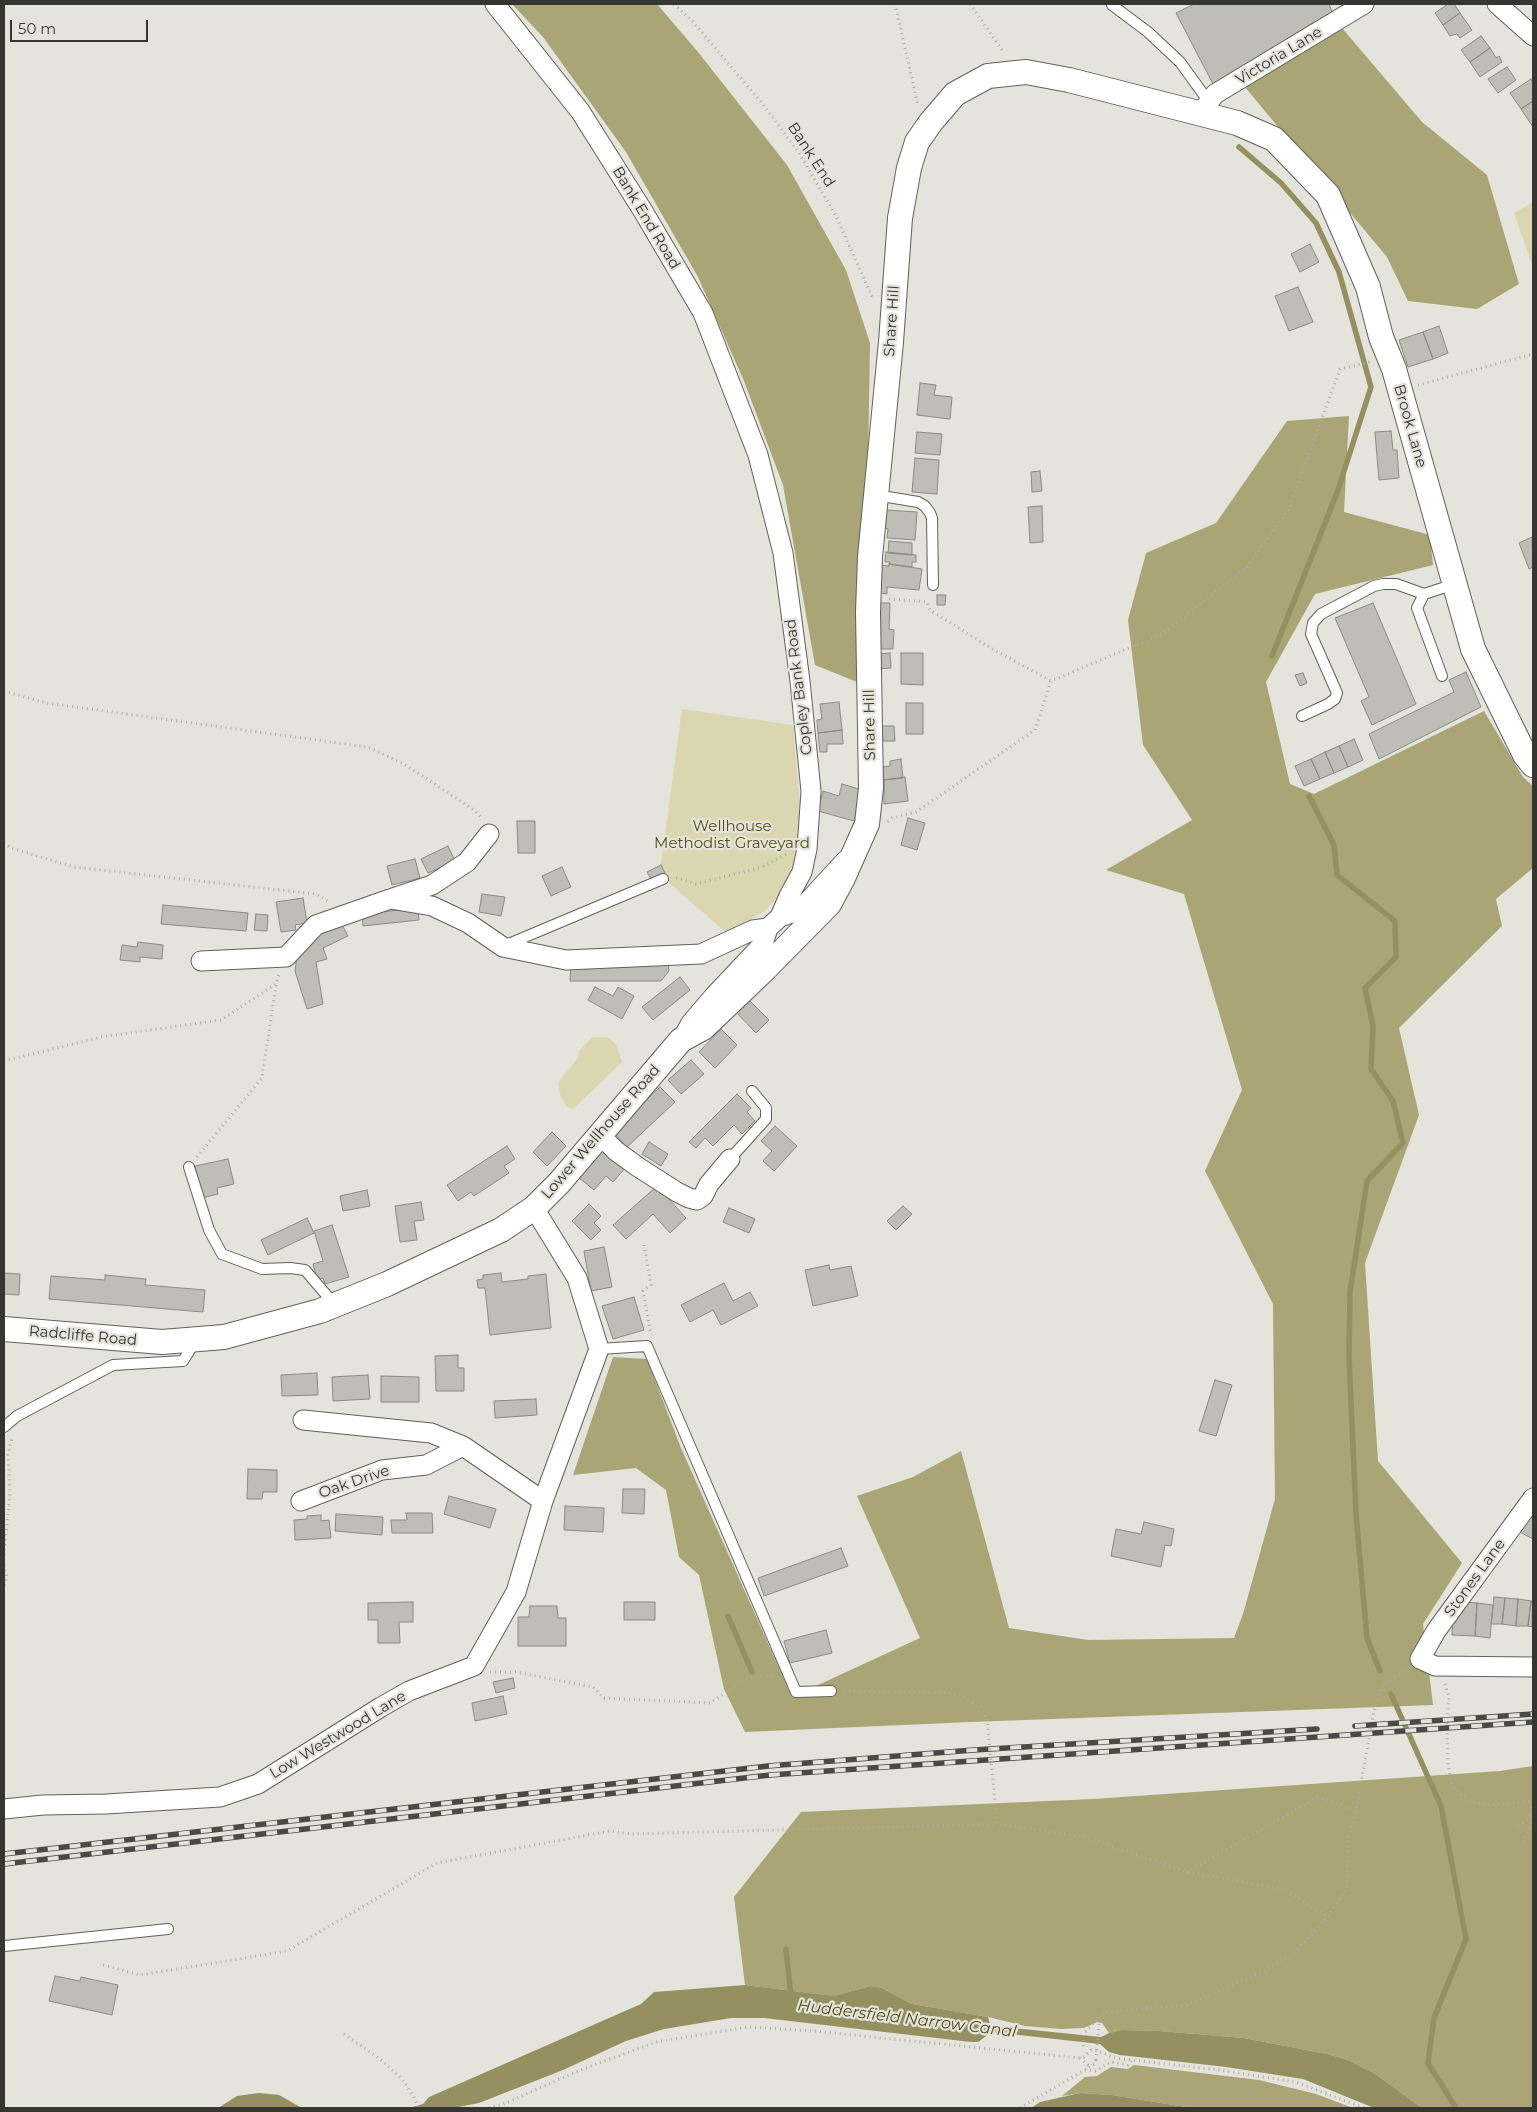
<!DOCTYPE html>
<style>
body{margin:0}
#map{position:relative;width:1537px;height:2112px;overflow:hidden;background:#e4e3dc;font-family:Montserrat,sans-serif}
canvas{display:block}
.frame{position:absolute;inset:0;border:5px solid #353532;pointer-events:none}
.scale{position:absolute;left:10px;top:20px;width:138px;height:22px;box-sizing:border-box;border:2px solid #353532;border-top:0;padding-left:6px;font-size:15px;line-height:18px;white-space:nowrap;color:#353532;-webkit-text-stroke:4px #e4e3dc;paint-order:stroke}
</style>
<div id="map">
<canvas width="1537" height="2112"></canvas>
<div class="frame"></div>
<div class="scale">50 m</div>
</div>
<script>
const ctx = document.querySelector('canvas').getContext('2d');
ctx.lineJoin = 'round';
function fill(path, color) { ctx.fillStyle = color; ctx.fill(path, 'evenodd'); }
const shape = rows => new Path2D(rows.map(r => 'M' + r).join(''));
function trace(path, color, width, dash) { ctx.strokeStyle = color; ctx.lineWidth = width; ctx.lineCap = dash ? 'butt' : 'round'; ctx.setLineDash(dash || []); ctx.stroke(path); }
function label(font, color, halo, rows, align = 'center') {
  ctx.font = font + ' Montserrat,sans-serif'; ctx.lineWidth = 4.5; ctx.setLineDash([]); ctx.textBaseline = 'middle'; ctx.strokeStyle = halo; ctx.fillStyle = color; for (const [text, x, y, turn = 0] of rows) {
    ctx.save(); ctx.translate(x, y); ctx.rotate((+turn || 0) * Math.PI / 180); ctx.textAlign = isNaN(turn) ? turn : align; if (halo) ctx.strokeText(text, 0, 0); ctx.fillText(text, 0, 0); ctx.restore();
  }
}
fill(shape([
 [1533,202,1533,268,1514,213],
 [682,709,793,725,801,819,796,857,790,878,782,893,763,912,727,933,668,882,661,865],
 [593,1037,607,1037,616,1044,622,1062,573,1109,567,1107,561,1098,558,1083,577,1059,580,1050]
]), '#dad6b0');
fill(shape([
 [512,4,657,4,698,52,787,165,846,270,870,343,868,467,857,682,815,665,783,485,744,381,698,277,626,152,543,37],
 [1342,28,1422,122,1487,175,1519,284,1477,309,1408,301,1387,257,1244,86],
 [1349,416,1344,512,1430,535,1433,565,1315,594,1266,682,1290,784,1314,794,1484,711,1523,777,1533,786,1533,868,1496,899,1502,926,1399,1028,1419,1115,1365,1263,1378,1461,1462,1563,1423,1624,1433,1705,970,1722,745,1732,724,1689,699,1575,679,1557,666,1490,636,1468,573,1475,613,1357,647,1359,681,1448,792,1697,920,1638,857,1496,913,1477,961,1451,1009,1628,1088,1640,1234,1638,1243,1614,1275,1499,1273,1304,1205,1171,1242,1090,1184,894,1106,870,1192,820,1143,745,1128,620,1146,553,1216,523,1287,421],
 [1533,1766,1533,2108,1422,2108,1374,2073,1348,2060,1327,2054,1244,2038,1160,2031,1122,2030,1109,2033,1102,2023,1097,2022,1084,2028,1061,2029,1025,2026,988,2017,912,2004,882,1988,870,1986,834,1996,745,1985,734,1897,801,1812,1093,1799,1500,1771],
 [1134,2065,1259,2080,1316,2094,1353,2108,1192,2108,1112,2095,1080,2093,1062,2096,1085,2077,1097,2076,1111,2067,1128,2069]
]), '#aaa574');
fill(shape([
 [745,1985,834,1996,870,1986,882,1988,912,2004,988,2017,990,2024,994,2026,1101,2037,1109,2033,1122,2030,1160,2031,1244,2038,1327,2054,1348,2060,1374,2073,1422,2108,1374,2108,1303,2079,1226,2067,1120,2055,1109,2052,1100,2044,992,2032,978,2042,971,2042,764,2018,731,2018,664,2029,626,2041,563,2070,479,2103,453,2108,409,2108,423,2104,429,2097,641,2004,654,1992],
 [259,2093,279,2095,302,2108,218,2108,237,2096],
 [1080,2093,1112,2095,1192,2108,1031,2108,1040,2102]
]), '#959060');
trace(shape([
 [1239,147,1281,183,1316,223,1339,272,1371,387,1337,493,1272,656],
 [1309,796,1334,845,1337,875,1395,921,1396,957,1365,988,1373,1026,1371,1069,1393,1101,1403,1143,1367,1181,1350,1292,1349,1357,1356,1514,1367,1638,1380,1671],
 [728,1616,752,1672],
 [1391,1694,1441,1806,1466,1939,1434,2018,1428,2063,1456,2108],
 [786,1949,791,1997]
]), '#959060', 5.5);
const building = shape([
 [1194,4,1329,4,1332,12,1213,84,1176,13,1194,4],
 [1448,4,1454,4,1460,13,1443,25,1435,13,1448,4],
 [1460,13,1472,30,1460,38,1457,34,1450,36,1443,25,1460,13],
 [1481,36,1490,48,1470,62,1461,50,1481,36],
 [1490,48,1496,58,1499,56,1502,62,1480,77,1470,62,1490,48],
 [1507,67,1516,80,1498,93,1488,79,1507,67],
 [1531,79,1533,83,1533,101,1521,109,1510,93,1531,79],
 [1533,101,1533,127,1521,109,1533,101],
 [1310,244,1319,262,1300,272,1291,254,1310,244],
 [1298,287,1313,322,1289,331,1275,296,1298,287],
 [1439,326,1448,353,1433,359,1423,332,1439,326],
 [1423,332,1433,359,1408,367,1399,340,1423,332],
 [920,383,936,385,934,395,952,397,950,419,917,415,920,383],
 [1391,431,1393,450,1397,450,1399,478,1379,480,1375,432,1391,431],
 [917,432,942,434,940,455,915,453,917,432],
 [915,458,939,460,937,494,912,492,915,458],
 [1040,471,1042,491,1032,492,1031,472,1040,471],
 [1042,506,1043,542,1030,543,1028,507,1042,506],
 [886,510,917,512,915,540,887,538,888,529,885,528,886,510],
 [1532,537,1533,567,1529,569,1519,543,1532,537],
 [889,541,912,543,912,555,888,553,889,541],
 [886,552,916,555,916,562,912,562,912,567,889,564,890,562,885,562,886,552],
 [889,564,922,569,919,590,887,587,887,594,877,593,880,565,889,566,889,564],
 [937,595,946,595,945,605,937,605,937,595],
 [877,603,890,603,889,629,894,630,893,649,878,649,877,603],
 [1373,603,1416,704,1372,725,1361,701,1369,697,1335,618,1373,603],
 [890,653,891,668,878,669,878,654,890,653],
 [901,653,923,653,923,685,901,684,901,653],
 [1466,672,1481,707,1379,759,1369,734,1454,692,1449,680,1466,672],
 [1303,673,1307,683,1300,686,1295,675,1303,673],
 [839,702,842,730,818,733,817,720,822,719,820,704,839,702],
 [906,703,923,703,923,734,906,734,906,703],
 [882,726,894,726,895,741,882,741,882,726],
 [842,730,843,744,827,744,827,752,820,752,818,733,842,730],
 [1354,739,1363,760,1348,767,1339,746,1354,739],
 [1339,746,1348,767,1334,773,1325,752,1339,746],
 [1325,752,1334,773,1320,779,1311,759,1325,752],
 [901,759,903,778,884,780,882,767,890,766,890,761,901,759],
 [1311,759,1320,779,1304,786,1295,766,1311,759],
 [905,777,908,801,884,804,884,780,905,777],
 [842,784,862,790,854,821,818,811,823,791,839,796,842,784],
 [908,818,925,823,917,850,901,845,908,818],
 [517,821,535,821,535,853,518,853,517,821],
 [448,846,455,861,428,873,421,859,448,846],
 [415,859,420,878,392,885,387,866,415,859],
 [661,865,665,873,651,879,647,872,661,865],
 [562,867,571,887,551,896,542,876,562,867],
 [482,894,505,897,501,916,479,912,482,894],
 [303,898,307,923,295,925,296,930,281,932,276,902,303,898],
 [163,905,248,913,246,931,161,924,163,905],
 [418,908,419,920,363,926,362,914,418,908],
 [256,914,268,915,267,931,254,930,256,914],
 [340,921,348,936,323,948,327,959,316,962,323,1004,307,1009,295,971,297,955,311,937,340,921],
 [138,942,163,945,162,959,140,957,140,962,120,960,122,945,137,947,138,942],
 [668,961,669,971,661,981,570,981,571,965,668,961],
 [680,977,690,990,653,1020,642,1007,680,977],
 [595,987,613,996,618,987,634,996,622,1019,588,1000,595,987],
 [749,1000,769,1020,756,1033,736,1012,749,1000],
 [721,1029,737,1045,715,1068,699,1052,721,1029],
 [691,1060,704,1074,681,1094,668,1080,691,1060],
 [660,1087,675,1102,627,1147,613,1132,660,1087],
 [737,1094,751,1108,747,1112,755,1121,742,1134,734,1125,713,1146,705,1138,696,1148,689,1142,737,1094],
 [775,1126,797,1146,774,1171,763,1161,772,1151,761,1141,775,1126],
 [552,1132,566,1146,547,1166,533,1152,552,1132],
 [649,1142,668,1154,661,1166,642,1154,649,1142],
 [507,1146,515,1159,504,1166,509,1173,474,1196,471,1192,458,1201,447,1185,507,1146],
 [603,1147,626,1167,613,1182,606,1176,594,1190,578,1177,603,1147],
 [228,1159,234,1184,217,1188,218,1194,202,1198,195,1166,228,1159],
 [657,1186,686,1218,670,1233,653,1214,626,1239,613,1225,657,1186],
 [367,1190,370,1206,343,1211,340,1196,367,1190],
 [421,1202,424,1220,414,1221,417,1240,400,1242,395,1206,421,1202],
 [589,1204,601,1216,594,1223,601,1230,591,1240,572,1221,589,1204],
 [903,1206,912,1214,896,1230,887,1221,903,1206],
 [729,1208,755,1219,749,1233,723,1222,729,1208],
 [307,1218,314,1233,268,1255,261,1240,307,1218],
 [332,1225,349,1277,325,1284,323,1278,317,1280,313,1264,323,1261,314,1231,332,1225],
 [604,1247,612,1287,591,1291,584,1251,604,1247],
 [829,1265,830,1270,851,1266,858,1296,813,1306,805,1270,829,1265],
 [4,1273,20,1274,19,1295,4,1294,4,1273],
 [501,1273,502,1282,528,1279,528,1276,546,1274,551,1328,490,1335,485,1288,478,1288,477,1280,483,1279,483,1275,501,1273],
 [105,1275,146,1279,145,1285,205,1290,203,1312,49,1299,51,1276,105,1280,105,1275],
 [724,1283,733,1301,750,1292,758,1306,721,1325,713,1310,690,1322,681,1305,724,1283],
 [634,1297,644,1330,613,1339,602,1306,634,1297],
 [458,1355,458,1368,464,1368,464,1391,436,1391,435,1356,458,1355],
 [317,1373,318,1395,282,1396,281,1375,317,1373],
 [368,1375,370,1399,333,1401,332,1377,368,1375],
 [381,1376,419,1377,419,1402,381,1402,381,1376],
 [1215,1380,1232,1385,1216,1436,1199,1431,1215,1380],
 [536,1399,537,1415,495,1418,494,1401,536,1399],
 [248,1469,277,1470,277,1492,263,1492,262,1499,247,1499,248,1469],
 [623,1489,645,1489,644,1514,622,1513,623,1489],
 [449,1496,496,1509,490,1528,444,1514,449,1496],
 [565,1506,604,1508,603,1532,564,1530,565,1506],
 [406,1513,432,1513,433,1533,392,1533,391,1520,407,1520,406,1513],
 [336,1514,383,1517,382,1535,335,1531,336,1514],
 [1532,1514,1533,1514,1533,1539,1520,1532,1532,1514],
 [321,1515,321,1521,329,1520,331,1538,295,1540,294,1520,307,1519,307,1516,321,1515],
 [1144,1522,1174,1529,1171,1546,1165,1545,1161,1567,1111,1556,1116,1529,1141,1534,1144,1522],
 [841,1548,848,1566,764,1596,758,1578,841,1548],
 [1494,1597,1505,1598,1502,1624,1491,1624,1494,1597],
 [1505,1598,1518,1599,1516,1626,1502,1624,1505,1598],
 [1518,1599,1531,1601,1528,1626,1516,1626,1518,1599],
 [1531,1601,1533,1602,1533,1627,1528,1626,1531,1601],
 [413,1602,413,1622,399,1622,400,1643,378,1643,378,1620,368,1620,368,1603,413,1602],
 [624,1602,655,1602,655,1620,624,1620,624,1602],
 [1463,1602,1477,1603,1475,1636,1452,1635,1453,1613,1462,1613,1463,1602],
 [1477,1603,1493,1605,1490,1638,1475,1636,1477,1603],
 [530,1606,557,1606,558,1618,566,1618,566,1646,518,1646,518,1617,529,1617,530,1606],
 [826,1630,832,1653,790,1663,784,1641,826,1630],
 [513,1678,515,1688,496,1693,493,1682,513,1678],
 [503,1696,507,1714,475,1721,472,1703,503,1696],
 [55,1976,80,1981,81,1977,118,1985,112,2015,49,2001,55,1976]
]);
fill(building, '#bebdb6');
trace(building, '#8b8a83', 1);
const service = shape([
 [1112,5,1148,32,1180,62,1209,102],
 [876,495,918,502,925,506,930,513,932,518,933,585],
 [1424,594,1417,608,1442,676],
 [1302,716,1328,704,1335,699,1337,693,1311,634,1313,623,1321,614,1374,586,1383,584,1396,584,1424,594,1455,584],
 [506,945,663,879],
 [730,1159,766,1119,766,1108,752,1091],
 [189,1167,209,1230,222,1254,262,1269,290,1268,305,1270,335,1305],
 [599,1349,647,1346,796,1692,831,1691],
 [4,1427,17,1416,113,1365,183,1361,196,1340],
 [4,1946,168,1929]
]);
const minor = shape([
 [495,4,580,111,643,211,703,313,758,455,783,553,800,681,811,791,807,849,802,872,789,896,780,917],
 [1497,4,1533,36],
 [1199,115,1215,94,1364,4],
 [393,898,432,885,467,862,489,834],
 [201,961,286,957,316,925,390,899,432,906,468,923,503,947,566,960,701,954,753,930,768,928],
 [682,1039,691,1023,714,996,763,944,768,928,780,917,799,911,846,860],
 [600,1135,616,1151,638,1167,677,1192,689,1198,697,1200,703,1196,709,1184,730,1159],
 [303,1420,431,1433,463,1446],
 [1533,1498,1436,1631,1420,1659,1435,1666,1533,1667],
 [301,1501,382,1470,426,1465,463,1446,543,1501],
 [4,1809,43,1805,106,1804,220,1797,258,1784,381,1707,409,1691,474,1666,516,1592,543,1501,599,1349,577,1278,534,1208]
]);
const tertiary = shape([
 [4,1329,162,1342,224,1337,320,1311,387,1284,501,1230,534,1208,559,1183,681,1040,703,1028,765,969,829,904,843,878,867,824,871,788,868,612,870,557,891,342,900,218,909,168,917,142,931,122,955,94,988,76,1026,72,1069,80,1237,123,1274,139,1328,195,1368,287,1381,337,1394,369,1473,649,1525,755,1533,765]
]);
trace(service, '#61605a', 12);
trace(minor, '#61605a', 21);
trace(tertiary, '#61605a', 26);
trace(shape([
 [674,4,693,22,761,102,799,153,836,216,873,299],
 [895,4,918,105],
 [970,4,1004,53],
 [1418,385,1533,354],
 [889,599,927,602,930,610,989,647,1051,681],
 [4,691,46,703,368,747,404,764,474,810,482,818],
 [888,822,892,818,916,812,1035,730,1051,681,1162,634,1247,567,1289,509,1340,369,1370,362],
 [4,843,11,848,74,867,316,894,328,901],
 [676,878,696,884,762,867,788,853],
 [4,1061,101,1037,221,1020,276,984,279,975],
 [197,1157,262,1078,276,985],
 [644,1245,651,1285,643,1291,651,1335],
 [4,1555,10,1494,8,1455,12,1438],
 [4,1565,7,1578,4,1586],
 [490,1672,516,1672,593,1687,604,1698,710,1703,747,1678,758,1676,775,1676],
 [1445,1684,1449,1697,1447,1725,1448,1765,1452,1785,1462,1796,1473,1802,1487,1805,1533,1801],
 [844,1691,953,1693,980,1706,987,1719],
 [996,1812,997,1824,1085,1837,1186,1872,1284,1889,1328,1917],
 [1518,1825,1528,1819,1533,1811,1530,1802],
 [1523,1842,1532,1822,1533,1811],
 [1187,1872,1318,1797,1356,1811],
 [103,1965,140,1975,287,1951,437,1863,610,1831,632,1834,997,1824],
 [344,2034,380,2059,402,2079,415,2099,418,2108],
 [1083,2046,1084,2033,1096,2021,1100,2020,1105,2012,1185,2005,1258,1974,1294,1953,1328,1917,1347,1887,1348,1839,1356,1811,1374,1711,1381,1687,1406,1669],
 [1080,2058,1089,2066],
 [1085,2070,1095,2071,1111,2062,1128,2065,1131,2061],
 [489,2108,506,2103,578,2071,656,2042,748,2027,814,2031,1080,2058,1084,2057,1091,2050,1098,2051,1115,2058,1219,2070,1296,2082,1364,2108],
 [1020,2108,1095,2064,1096,2060]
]), '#acaca6', 3, [1, 4]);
trace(service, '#fff', 10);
trace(minor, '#fff', 19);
trace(tertiary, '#fff', 24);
const rail = shape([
 [1355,1726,1533,1714],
 [4,1854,768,1766,974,1750,1317,1729],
 [4,1864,770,1775,1533,1722]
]);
trace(rail, '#494946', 5.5);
trace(rail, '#e4e3dc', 4, [11]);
trace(shape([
 [987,1719,996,1812],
 [1096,2060,1099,2023]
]), '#acaca6', 3, [1, 4]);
label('15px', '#353532', '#e4e3dc', [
 ["Victoria Lane",1279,56,-31],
 ["Bank End",811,155,57],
 ["Bank End Road",646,218,59],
 ["Share Hill",892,321,-86],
 ["Brook Lane",1410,426,74],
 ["Copley Bank Road",799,687,-97],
 ["Share Hill",870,725,-91],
 ["Lower Wellhouse Road",601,1132,-49],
 ["Radcliffe Road",83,1336,5],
 ["Oak Drive",354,1482,-19],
 ["Stones Lane",1475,1578,-54],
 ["Low Westwood Lane",338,1735,-31]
]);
label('15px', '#585117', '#e4e3dc', [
 ["Wellhouse",732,827],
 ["Methodist Graveyard",732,844]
]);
label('italic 16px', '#534c11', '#e4e3dc', [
 ["Huddersfield Narrow Canal",907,2019,7]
]);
</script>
